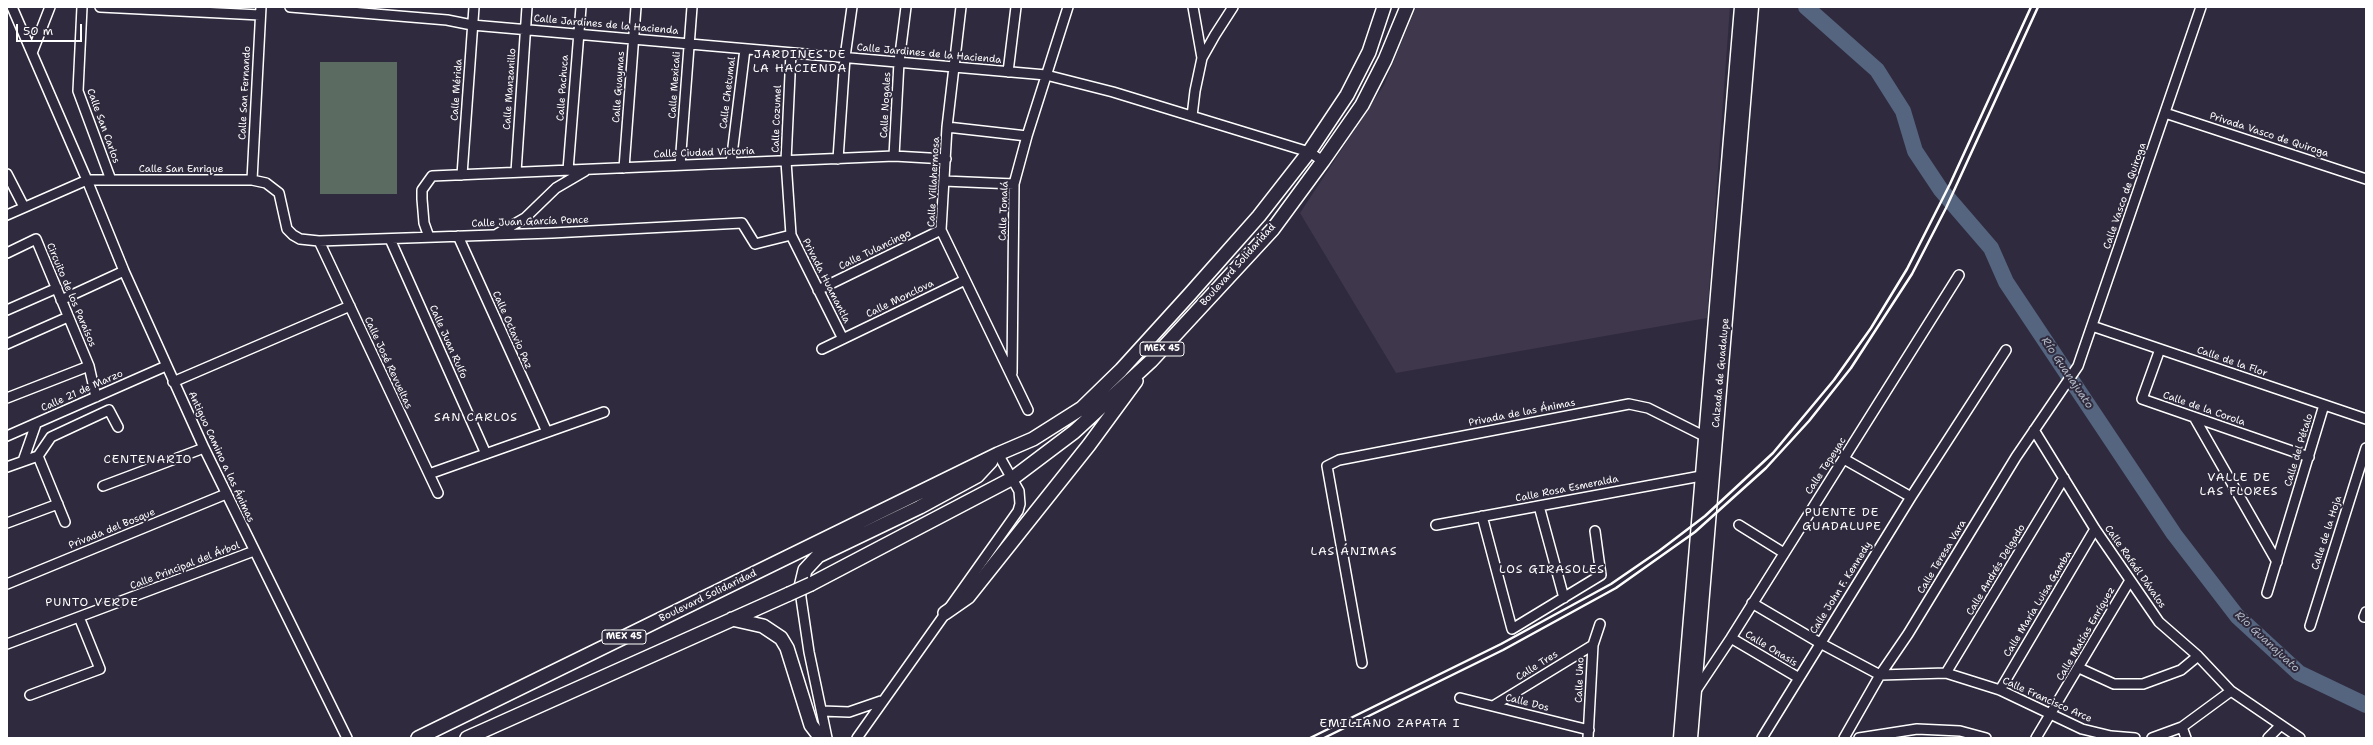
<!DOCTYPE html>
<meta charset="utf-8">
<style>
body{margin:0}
#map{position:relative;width:2373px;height:745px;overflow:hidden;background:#2f2a3d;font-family:"Shantell Sans",sans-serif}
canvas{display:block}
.frame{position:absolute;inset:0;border:8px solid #fff;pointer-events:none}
.scale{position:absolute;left:16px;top:24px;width:66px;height:18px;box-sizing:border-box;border:2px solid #fff;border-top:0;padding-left:5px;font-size:12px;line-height:14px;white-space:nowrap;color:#fff;-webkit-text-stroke:3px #2f2a3d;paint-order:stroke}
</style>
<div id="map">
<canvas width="2373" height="745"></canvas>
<div class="frame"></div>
<div class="scale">50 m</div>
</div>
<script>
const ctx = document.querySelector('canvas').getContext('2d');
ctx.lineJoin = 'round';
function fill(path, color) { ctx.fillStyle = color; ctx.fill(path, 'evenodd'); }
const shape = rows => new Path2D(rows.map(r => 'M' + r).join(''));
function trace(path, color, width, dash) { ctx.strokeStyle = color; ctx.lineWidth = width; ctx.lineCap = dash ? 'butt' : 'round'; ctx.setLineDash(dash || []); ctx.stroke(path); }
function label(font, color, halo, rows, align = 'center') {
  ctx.font = font + ' "Shantell Sans",sans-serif'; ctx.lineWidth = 4; ctx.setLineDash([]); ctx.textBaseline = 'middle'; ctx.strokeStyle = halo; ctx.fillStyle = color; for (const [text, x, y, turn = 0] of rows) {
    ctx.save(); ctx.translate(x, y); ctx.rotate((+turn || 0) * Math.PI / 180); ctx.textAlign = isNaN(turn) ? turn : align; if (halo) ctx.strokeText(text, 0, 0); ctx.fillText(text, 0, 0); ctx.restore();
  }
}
fill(shape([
 [1416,7,1730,7,1707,318,1396,373,1300,213,1384,85]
]), '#3f374c');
fill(shape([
 [320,62,397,62,397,194,320,194]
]), '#5c6b62');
trace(shape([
 [1806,7,1877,70,1903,111,1915,151,1941,190,1991,248,2006,282,2174,534,2237,616,2299,673,2366,705]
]), '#55647f', 16);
const minor = shape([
 [12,7,87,180,124,271,204,448,347,738],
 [82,7,78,91,111,180],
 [100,7,260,15],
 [290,7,447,20,472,25,1046,75,1113,92,1309,152,1323,161],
 [961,7,947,127,941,230,1028,410],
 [1193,7,1202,58],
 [32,53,50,7],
 [791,53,786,161,791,235,843,339],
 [1008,72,1016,7],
 [2165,113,2366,179],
 [1192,116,1195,91,1202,58,1215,35,1233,7],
 [947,127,1027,136],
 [894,156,899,62,906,7],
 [838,159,845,57,852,7],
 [731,163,745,49],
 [680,165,692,7],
 [624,168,636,7],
 [568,170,581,7],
 [516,172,527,7],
 [7,174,24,207],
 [462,175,474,7],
 [252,180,261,7],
 [944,181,1014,184],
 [7,215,87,180,252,180,266,183,279,193,287,229,293,235,300,239,319,241,552,233,742,223,755,244,791,235],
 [497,234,525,218,556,188,585,171],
 [458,236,547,432],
 [429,237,424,223,422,199,422,190,432,176,894,156,946,159],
 [390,239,486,454],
 [319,241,438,493],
 [7,253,36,239,89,366,96,397],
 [818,290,941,230],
 [61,300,124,271],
 [7,310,57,288],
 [2092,326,2366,419],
 [7,344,68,317],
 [822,349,965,280],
 [2160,349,2142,399,2309,457],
 [1012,373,1014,184,1027,136,1068,7],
 [173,382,350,306],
 [7,398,89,366],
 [2194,417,2277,562],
 [2034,430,2095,529,2159,622,2198,656,2231,691,2300,738],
 [7,436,166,366],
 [38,456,65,522],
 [1844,459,1911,497],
 [23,461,36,424],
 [7,467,38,456,51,437,109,410,118,427],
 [429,474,604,412],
 [103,486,204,448],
 [1539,506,1564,598],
 [1482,516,1512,629,1601,575,1595,531],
 [7,523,58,504],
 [1436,525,1701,476],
 [1739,525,1784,553],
 [7,584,226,494],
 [800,591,809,652,827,738],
 [2267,593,2324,405],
 [1752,603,1820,643,1880,675,1946,673,2000,690,2082,729,2111,736,2135,738],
 [2364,617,2366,612],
 [2310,626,2366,448],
 [1731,638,1799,678],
 [7,644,254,551],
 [1362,663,1327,466,1339,460,1629,404,1648,408,1710,439],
 [2079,668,2114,684,2143,684,2181,670,2198,656],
 [1946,673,2064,478],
 [2000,690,2095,529],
 [1695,692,1731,638,1959,275],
 [30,695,100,669,79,617],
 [1460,698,1589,730],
 [1493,706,1593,645],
 [822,711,849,712,881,701],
 [2182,727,2186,738],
 [857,738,1018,511,1020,504,1019,491,998,454],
 [1588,738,1593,645,1600,624],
 [1762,738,1911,497,2006,350],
 [1844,738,1880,675,1908,634,2016,457,2078,366,2201,7],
 [1859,738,1917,729,1960,731,1986,738],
 [2036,738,2129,582],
 [2152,738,2182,727,2231,691],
 [2268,738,2281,725]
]);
const major = shape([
 [1680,738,1741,7],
 [1691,738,1752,7]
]);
const highway = shape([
 [811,584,1013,478,1074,432,1151,361,1273,229,1323,161,1362,105,1385,60,1407,7],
 [800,591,805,570,818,556,920,507,977,476,991,461],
 [945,613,968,597,1089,445,1136,381],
 [732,619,763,626,781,638,787,648,811,725,821,738],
 [418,738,998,454,1033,439,1082,408,1121,370,1190,294,1259,216,1309,152,1347,95,1369,52,1384,7],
 [467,738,789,594]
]);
trace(minor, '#fff', 12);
trace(major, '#fff', 15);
trace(highway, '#fff', 16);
trace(minor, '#2f2a3d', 9);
trace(major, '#2f2a3d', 12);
trace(highway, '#2f2a3d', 13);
trace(shape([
 [1310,738,1501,644,1611,584,1659,551,1705,516,1773,453,1834,380,1871,328,1907,269,1950,184,2031,7],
 [1324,738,1503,650,1616,588,1695,532,1766,468,1809,421,1851,368,1912,274,1946,208,2038,7]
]), '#fff', 2.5);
const highwayBridge = shape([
 [789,594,811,584]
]);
trace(highwayBridge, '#fff', 16, []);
trace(highwayBridge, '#2f2a3d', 13);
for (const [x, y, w] of [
 [1162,349,44],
 [624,637,44]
]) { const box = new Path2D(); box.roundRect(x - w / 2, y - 7, w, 14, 3); ctx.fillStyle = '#2f2a3d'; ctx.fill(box); trace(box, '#fff', 1); }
label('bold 9px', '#fff', null, [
 ["MEX 45",1162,349],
 ["MEX 45",624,637]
]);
label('10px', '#fff', '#2f2a3d', [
 ["Calle Jardines de la Hacienda",606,25,5],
 ["Calle Jardines de la Hacienda",929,54,5],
 ["Calle Mexicali",675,85,-86],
 ["Calle Guaymas",619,87,-86],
 ["Calle Pachuca",563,88,-86],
 ["Calle Manzanillo",510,89,-86],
 ["Calle Mérida",457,90,-86],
 ["Calle San Fernando",245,93,-87],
 ["Calle Chetumal",728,93,-83],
 ["Calle Nogales",886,105,-87],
 ["Calle Cozumel",777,119,-88],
 ["Calle San Carlos",103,126,70],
 ["Privada Vasco de Quiroga",2269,135,18],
 ["Calle Ciudad Victoria",704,153,-2],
 ["Calle San Enrique",181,169],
 ["Calle Villahermosa",934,182,-87],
 ["Calle Vasco de Quiroga",2125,196,-71],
 ["Calle Tonalá",1004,211,-88],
 ["Calle Juan García Ponce",530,222,-2],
 ["Calle Tulancingo",875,250,-26],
 ["Boulevard Solidaridad",1238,265,-48],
 ["Privada Huamantla",826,281,63],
 ["Circuito de los Paraísos",71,295,67],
 ["Calle Monclova",900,299,-26],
 ["Calle Octavio Paz",512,330,66],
 ["Calle Juan Rulfo",448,342,66],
 ["Calle de la Flor",2232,362,19],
 ["Calle José Revueltas",388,363,65],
 ["Calzada de Guadalupe",1721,373,-85],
 ["Calle 21 de Marzo",82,391,-24],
 ["Calle de la Corola",2204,409,19],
 ["Privada de las Ánimas",1522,413,-11],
 ["Calle del Pétalo",2299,450,-73],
 ["Antiguo Camino a las Ánimas",221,457,65],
 ["Calle Tepeyac",1826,466,-57],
 ["Calle Rosa Esmeralda",1567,489,-11],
 ["Privada del Bosque",112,529,-22],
 ["Calle de la Hoja",2327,533,-72],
 ["Calle Teresa Vara",1942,557,-59],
 ["Calle Principal del Árbol",185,566,-21],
 ["Calle Rafaél Dávalos",2135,567,55],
 ["Calle Andrés Delgado",1996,570,-59],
 ["Calle John F. Kennedy",1841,588,-58],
 ["Boulevard Solidaridad",708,596,-26],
 ["Calle María Luisa Gamba",2038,604,-59],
 ["Calle Matías Enríquez",2086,634,-60],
 ["Calle Onasis",1771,649,31],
 ["Calle Tres",1537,666,-32],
 ["Calle Uno",1580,680,-88],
 ["Calle Francisco Arce",2047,700,24],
 ["Calle Dos",1527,703,14]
]);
label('italic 11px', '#b2b9c5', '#2f2a3d', [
 ["Río Guanajuato",2067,373,56],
 ["Río Guanajuato",2267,642,43]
]);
ctx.letterSpacing = '1px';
label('12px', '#fff', '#2f2a3d', [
 ["JARDINES DE",800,55],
 ["LA HACIENDA",800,69],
 ["SAN CARLOS",476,418],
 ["CENTENARIO",148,460],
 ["VALLE DE",2239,478],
 ["LAS FLORES",2239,492],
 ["PUENTE DE",1842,513],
 ["GUADALUPE",1842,527],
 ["LAS ÁNIMAS",1354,552],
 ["LOS GIRASOLES",1552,570],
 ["PUNTO VERDE",92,603],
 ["EMILIANO ZAPATA I",1390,724]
]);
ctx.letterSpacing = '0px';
</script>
